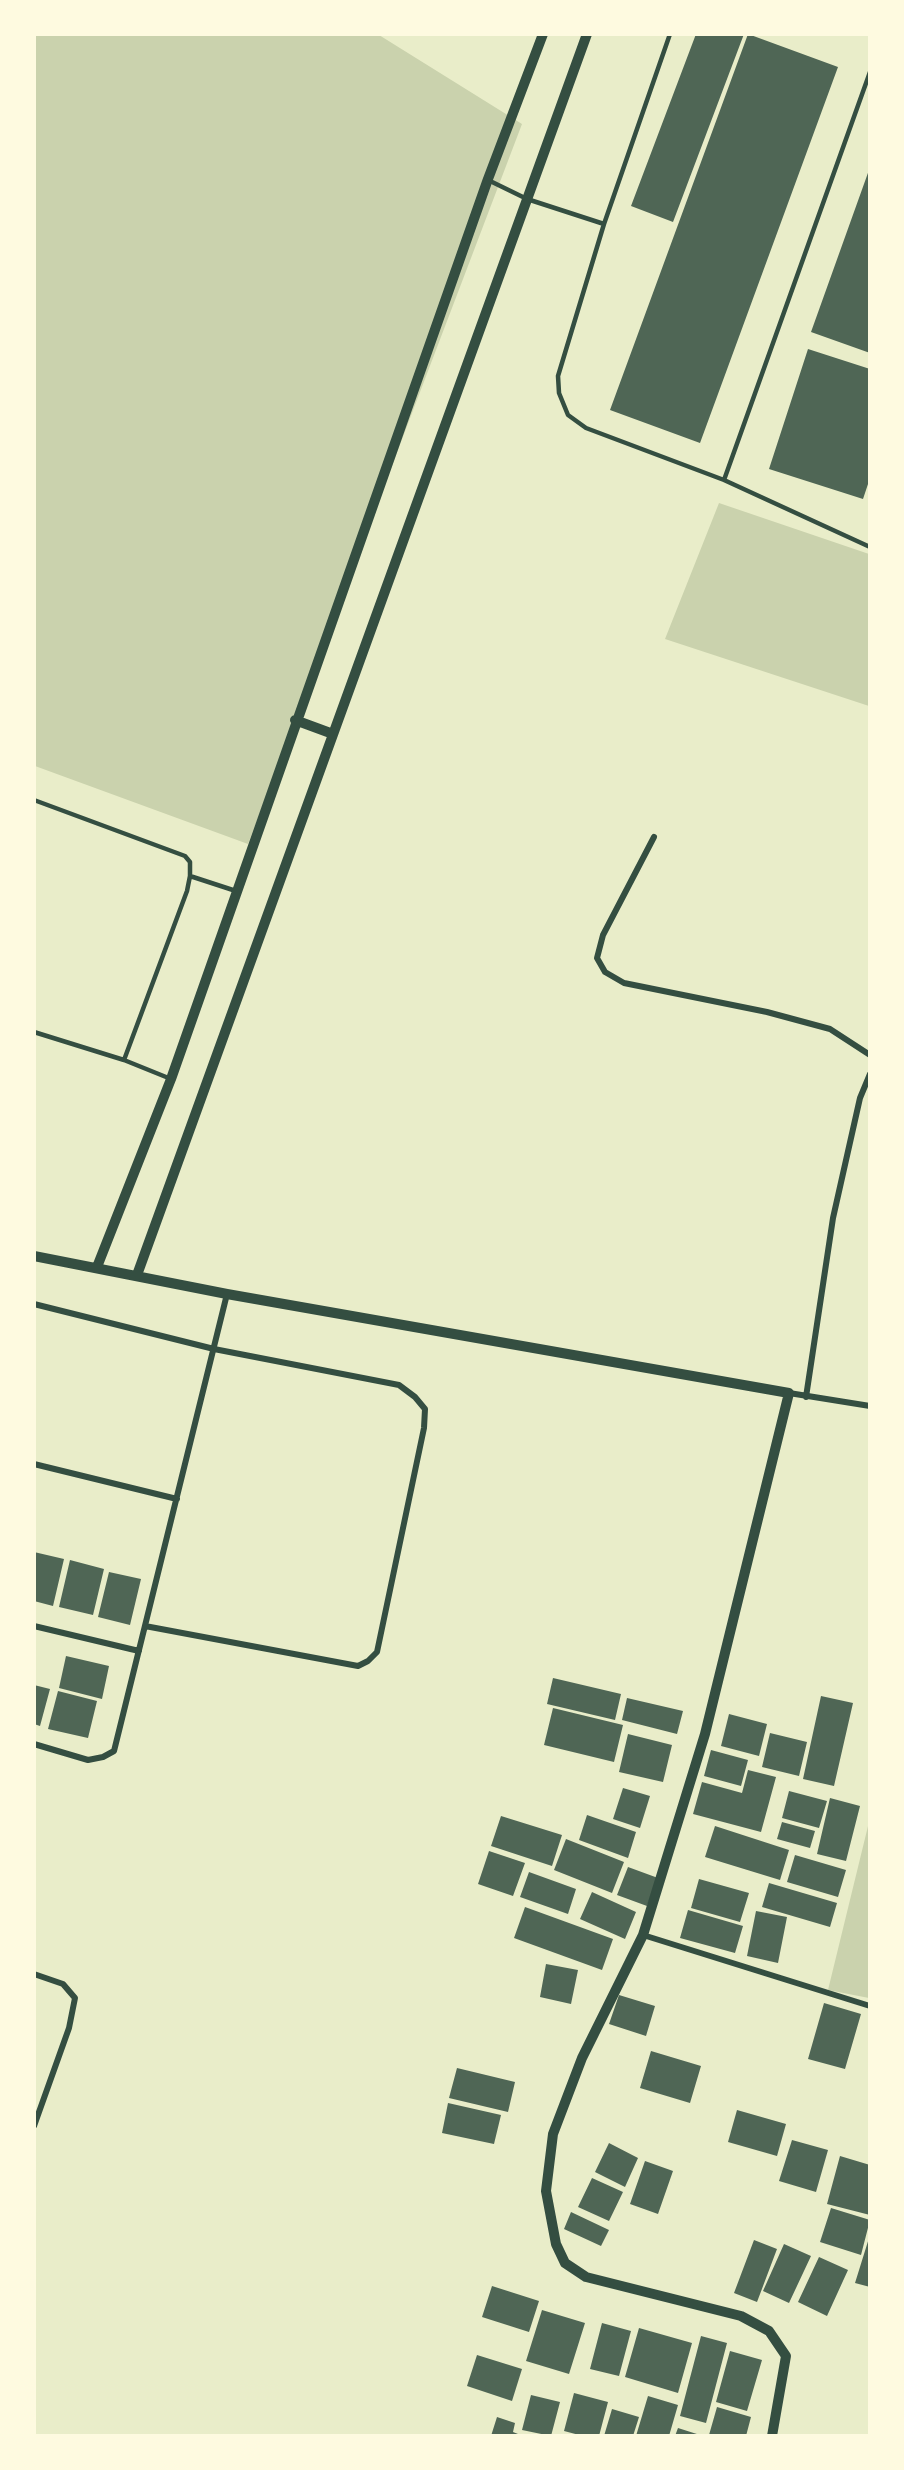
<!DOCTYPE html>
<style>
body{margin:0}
#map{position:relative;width:904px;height:2470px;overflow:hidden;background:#e9edc9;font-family:"Roboto Condensed",sans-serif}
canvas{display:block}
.frame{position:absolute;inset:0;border:36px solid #fefae0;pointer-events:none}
</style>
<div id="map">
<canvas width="904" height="2470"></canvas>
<div class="frame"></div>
</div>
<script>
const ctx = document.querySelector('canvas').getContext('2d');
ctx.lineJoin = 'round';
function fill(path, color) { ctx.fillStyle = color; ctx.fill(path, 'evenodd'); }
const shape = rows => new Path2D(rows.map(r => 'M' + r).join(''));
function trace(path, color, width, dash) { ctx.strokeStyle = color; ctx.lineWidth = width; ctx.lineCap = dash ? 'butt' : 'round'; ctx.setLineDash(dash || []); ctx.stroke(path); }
fill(shape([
 [34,35,379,35,522,124,248,844,35,766],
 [719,503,869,554,869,706,665,639],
 [869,1822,869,1998,828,1990]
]), '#cad2ad');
fill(shape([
 [696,34,744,34,673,222,631,206],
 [748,34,838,67,700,443,610,410],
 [869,170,870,170,870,353,811,332],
 [808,349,870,369,870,478,863,499,769,469],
 [34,1552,64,1559,53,1606,34,1601],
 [70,1560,104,1569,93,1615,59,1607],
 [109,1572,141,1579,130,1625,98,1617],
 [66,1656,109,1666,102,1699,59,1688],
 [553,1678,621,1694,615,1720,547,1704],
 [34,1685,50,1689,40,1726,34,1724],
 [58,1691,97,1701,88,1738,48,1729],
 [821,1696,853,1703,834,1786,803,1779],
 [627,1698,683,1711,677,1734,622,1720],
 [553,1708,623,1725,614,1762,544,1745],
 [729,1714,767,1724,759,1756,721,1746],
 [770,1733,807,1742,799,1776,762,1767],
 [628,1734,672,1745,663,1782,619,1772],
 [711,1750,748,1760,741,1786,704,1776],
 [748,1770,776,1777,761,1832,693,1814,702,1782,742,1793],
 [623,1788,650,1796,640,1828,613,1819],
 [789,1791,827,1801,819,1828,782,1818],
 [830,1798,860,1806,846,1861,817,1854],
 [587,1815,636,1832,628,1858,579,1840],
 [501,1816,562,1835,552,1866,491,1846],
 [782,1822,815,1831,810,1848,777,1839],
 [715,1826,789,1850,780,1880,705,1857],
 [566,1839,624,1862,612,1893,554,1870],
 [489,1851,525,1863,513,1896,478,1884],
 [795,1855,846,1870,838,1897,787,1882],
 [628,1867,658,1878,647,1906,617,1895],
 [529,1872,576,1889,568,1914,520,1897],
 [699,1879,749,1893,740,1922,691,1908],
 [769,1883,837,1903,830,1927,762,1907],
 [592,1892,636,1912,625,1939,580,1919],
 [525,1907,613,1939,602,1970,514,1938],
 [688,1910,743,1926,735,1953,680,1938],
 [756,1911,787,1917,778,1963,747,1956],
 [546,1964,578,1970,571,2004,540,1997],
 [619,1995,655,2006,646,2036,609,2024],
 [824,2003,861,2014,845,2069,808,2059],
 [651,2051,701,2066,690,2103,640,2088],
 [457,2068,515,2082,508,2112,449,2098],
 [448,2103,501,2115,494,2144,442,2133],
 [737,2110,786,2124,777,2156,728,2142],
 [792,2140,828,2150,816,2192,779,2181],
 [609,2143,638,2158,625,2187,595,2172],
 [840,2156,870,2165,870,2215,827,2204],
 [645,2161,673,2171,658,2214,630,2204],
 [592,2178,623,2192,609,2221,578,2207],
 [831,2208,870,2220,861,2255,820,2242],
 [571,2212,609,2230,601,2246,564,2229],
 [869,2238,870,2238,870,2287,855,2283],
 [754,2240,777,2249,757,2302,734,2293],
 [784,2244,811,2256,789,2303,763,2291],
 [819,2257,848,2270,827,2316,798,2302],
 [492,2286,539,2301,529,2332,482,2317],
 [542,2310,585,2323,569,2374,526,2361],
 [602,2323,631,2331,619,2376,590,2369],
 [639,2328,692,2343,678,2393,625,2377],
 [701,2336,727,2343,706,2423,680,2416],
 [730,2351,762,2360,747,2411,716,2402],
 [477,2355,522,2369,512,2401,467,2386],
 [574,2393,608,2402,599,2436,583,2436,564,2431],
 [531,2395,560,2402,551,2436,522,2430],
 [648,2396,678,2405,669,2436,636,2436],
 [717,2407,751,2417,746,2436,709,2435],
 [612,2409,639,2417,633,2436,604,2436],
 [497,2417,515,2423,513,2432,523,2436,491,2436],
 [678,2428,700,2435,700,2436,675,2436]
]), '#4f6655');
trace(shape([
 [488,180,527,199,604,224,558,376,559,393,568,415,586,428,724,480,870,547],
 [604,224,670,34],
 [724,480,870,72],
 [34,800,185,856,190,862,190,876,187,891,124,1060],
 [190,876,236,891],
 [34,1032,124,1060,171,1079]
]), '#344e41', 4.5);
trace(shape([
 [654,837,603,935,597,958,605,972,624,983,767,1012,830,1029,870,1055],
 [34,1304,214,1349,399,1385,415,1397,425,1409,424,1428,377,1652,368,1661,358,1666,145,1626],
 [789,1393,870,1406],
 [806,1397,833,1218,860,1098,870,1074],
 [34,1464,177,1499],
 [34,1626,139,1651],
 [34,1744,88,1760,103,1757,114,1751,227,1294],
 [643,1935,870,2006],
 [34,1974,63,1984,75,1998,69,2028,34,2126]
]), '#344e41', 6);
trace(shape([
 [295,720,333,734],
 [34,1256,227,1294,789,1393,705,1734,643,1935,582,2058,553,2134,546,2191,556,2244,565,2263,586,2277,741,2316,769,2331,786,2356,772,2436],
 [97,1267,171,1079,488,179,543,34],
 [137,1275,587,34]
]), '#344e41', 10);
</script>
